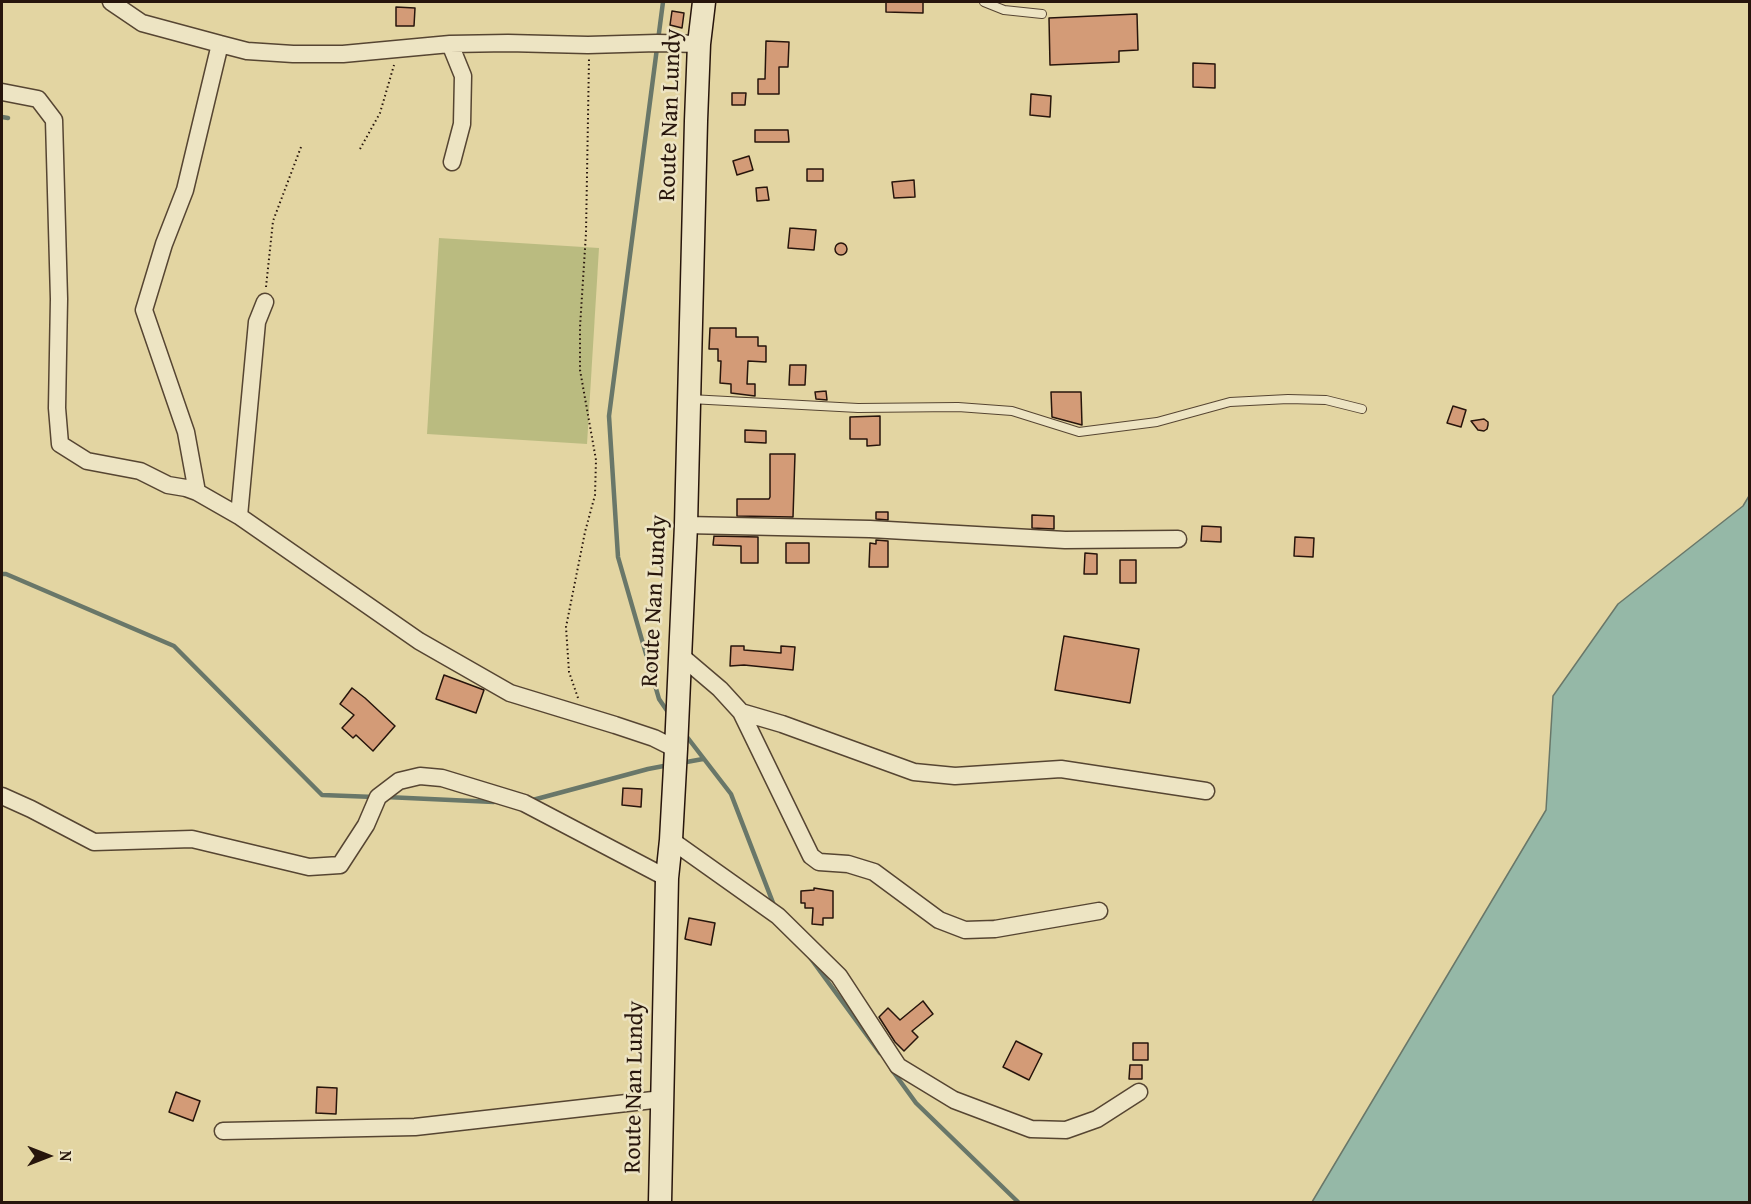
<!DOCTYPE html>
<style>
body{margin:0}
#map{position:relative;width:1751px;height:1204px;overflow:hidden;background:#e3d5a2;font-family:"Gentium Book Plus",serif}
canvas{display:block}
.frame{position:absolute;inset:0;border:3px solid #27150c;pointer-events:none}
.north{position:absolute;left:18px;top:1126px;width:60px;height:60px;-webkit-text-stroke:4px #ede4c3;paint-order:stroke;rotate:90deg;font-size:16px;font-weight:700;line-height:24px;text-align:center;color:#27150c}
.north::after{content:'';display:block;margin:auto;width:21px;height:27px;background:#27150c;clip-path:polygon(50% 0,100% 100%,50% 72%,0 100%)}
</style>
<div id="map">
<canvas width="1751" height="1204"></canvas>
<div class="frame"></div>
<div class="north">N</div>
</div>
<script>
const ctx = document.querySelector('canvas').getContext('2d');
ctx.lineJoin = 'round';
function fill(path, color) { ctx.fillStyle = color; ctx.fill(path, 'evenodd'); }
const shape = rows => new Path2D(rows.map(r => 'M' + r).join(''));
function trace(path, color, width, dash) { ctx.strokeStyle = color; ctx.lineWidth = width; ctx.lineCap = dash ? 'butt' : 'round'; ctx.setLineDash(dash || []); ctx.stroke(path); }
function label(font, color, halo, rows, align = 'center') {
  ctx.font = font + ' "Gentium Book Plus",serif'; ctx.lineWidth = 5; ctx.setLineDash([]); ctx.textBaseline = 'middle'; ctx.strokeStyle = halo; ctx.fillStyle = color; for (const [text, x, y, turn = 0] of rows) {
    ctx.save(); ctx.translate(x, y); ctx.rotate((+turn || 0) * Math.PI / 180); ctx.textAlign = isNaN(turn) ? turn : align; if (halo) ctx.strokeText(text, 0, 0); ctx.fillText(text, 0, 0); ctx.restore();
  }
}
fill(shape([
 [439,238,599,248,587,444,427,434]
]), '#babb80');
const water = shape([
 [1749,496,1749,1202,1312,1202,1546,810,1553,696,1618,604,1743,506,1749,496]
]);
fill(water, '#95b8a7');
trace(water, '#697769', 1.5);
trace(shape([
 [663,2,609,416,618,557,659,699,670,715],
 [2,117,8,118],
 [2,574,6,574,174,646,322,795,374,797],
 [684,733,731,794,775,908],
 [681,763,703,759],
 [386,797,494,802],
 [529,801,648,769,669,765],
 [809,956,880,1053],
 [892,1070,916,1103,1018,1202]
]), '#697769', 4.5);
const building = shape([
 [886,2,923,2,923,13,886,12,886,2],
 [396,7,415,8,414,26,396,26,396,7],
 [672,11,684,13,682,28,670,25,672,11],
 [1137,14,1138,50,1119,51,1119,62,1050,65,1049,18,1137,14],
 [766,41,789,42,788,67,779,67,779,94,758,94,758,79,765,79,766,41],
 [1193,63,1215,64,1215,88,1193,87,1193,63],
 [732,93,746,93,745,105,732,105,732,93],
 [1031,94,1051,96,1050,117,1030,115,1031,94],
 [755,130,788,130,789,142,755,142,755,130],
 [749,156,753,170,737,175,733,161,749,156],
 [807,169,823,169,823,181,807,181,807,169],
 [914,180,915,197,894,198,892,182,914,180],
 [767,187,769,200,757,201,756,188,767,187],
 [790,228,816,230,814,250,788,248,790,228],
 '835 249a6 6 0 1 1 12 0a6 6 0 1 1-12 0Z',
 [710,328,736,328,736,337,758,337,758,346,766,346,766,362,748,361,747,384,755,384,755,396,731,393,731,384,720,383,721,361,718,361,718,349,709,349,710,328],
 [790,365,806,365,805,385,789,385,790,365],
 [826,391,827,400,816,399,815,392,826,391],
 [1051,392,1081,392,1082,425,1052,417,1051,392],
 [1453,406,1466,410,1461,427,1447,423,1453,406],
 [880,416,880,445,867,446,867,439,850,439,850,417,880,416],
 [1484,419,1488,422,1488,425,1487,429,1484,431,1478,430,1471,421,1484,419],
 [745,430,766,431,766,443,745,442,745,430],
 [770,454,795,454,793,517,737,516,737,499,769,499,770,497,770,454],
 [876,512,888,512,888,520,876,519,876,512],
 [1032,515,1054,516,1054,529,1032,528,1032,515],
 [1202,526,1221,527,1221,542,1201,541,1202,526],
 [714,536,758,537,758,563,741,563,741,546,713,545,714,536],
 [1295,537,1314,538,1313,557,1294,556,1295,537],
 [876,540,888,541,888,567,869,567,870,543,876,544,876,540],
 [786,543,809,543,809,563,786,563,786,543],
 [1085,553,1097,554,1097,574,1084,574,1085,553],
 [1120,560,1136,560,1136,583,1120,583,1120,560],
 [1064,636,1139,649,1130,703,1055,690,1064,636],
 [731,646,744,646,744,650,781,653,781,646,795,647,793,670,744,665,730,666,731,646],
 [444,675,484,690,476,713,436,699,444,675],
 [352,688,365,698,395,726,373,751,356,735,353,738,342,728,354,715,340,704,352,688],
 [623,788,642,789,641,807,622,805,623,788],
 [814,888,833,891,833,918,823,918,823,925,812,924,813,908,805,908,805,903,801,903,801,891,814,890,814,888],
 [689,918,715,923,711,945,685,939,689,918],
 [923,1001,933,1014,912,1031,918,1037,904,1051,895,1042,879,1017,888,1008,900,1020,923,1001],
 [1016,1041,1042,1054,1029,1080,1003,1067,1016,1041],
 [1133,1043,1148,1043,1148,1060,1133,1060,1133,1043],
 [1130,1065,1142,1065,1142,1079,1129,1079,1130,1065],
 [317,1087,337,1088,336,1114,316,1113,317,1087],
 [176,1092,200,1101,193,1121,169,1112,176,1092]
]);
fill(building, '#d39b77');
trace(building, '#27150c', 1.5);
const lane = shape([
 [984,2,1004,10,1042,14],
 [690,399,858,408,958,407,1012,411,1079,432,1157,422,1230,402,1288,399,1326,400,1362,409]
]);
const street = shape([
 [111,2,142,23,220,44,185,190,164,244,144,310,186,432,197,492,239,516,419,641,510,693,615,725,654,738,676,749],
 [220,44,247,51,293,54,343,54,450,44,508,43,588,45,657,43,699,44],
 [450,44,463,76,462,124,452,162],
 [2,92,38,99,54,120,59,299,57,408,60,444,87,461,140,471,168,485,186,488,197,492],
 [239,516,257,322,265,302],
 [686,525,870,529,1065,540,1178,539],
 [680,655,720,689,741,712,811,856,819,862,848,864,874,872,939,920,965,930,995,929,1099,911],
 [741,712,782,724,914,772,955,776,1061,769,1206,791],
 [2,796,31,809,94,842,192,839,309,867,340,865,366,825,378,797,399,781,420,776,442,778,524,803,667,878],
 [671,840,778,916,839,976,898,1066,954,1100,1031,1129,1066,1130,1097,1119,1139,1092],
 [223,1131,415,1127,662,1099]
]);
const secondary = shape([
 [660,1202,667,878,671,840,676,749,686,525,696,121,699,44,704,2]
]);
trace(lane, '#564532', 10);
trace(street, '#564532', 19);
trace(secondary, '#27150c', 25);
trace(shape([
 [360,149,380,113,394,65],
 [266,287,273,221,301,147],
 [578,698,569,672,566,627,585,532,595,495,596,460,580,370,580,327,586,233,589,59]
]), '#27150c', 2, [1.5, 3]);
trace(lane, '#ede4c3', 8);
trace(street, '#ede4c3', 16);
trace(secondary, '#ede4c3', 22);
label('24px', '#27150c', '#ede4c3', [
 ["Route Nan Lundy",671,115,-88],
 ["Route Nan Lundy",655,601,-87],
 ["Route Nan Lundy",635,1087,-89]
]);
</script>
